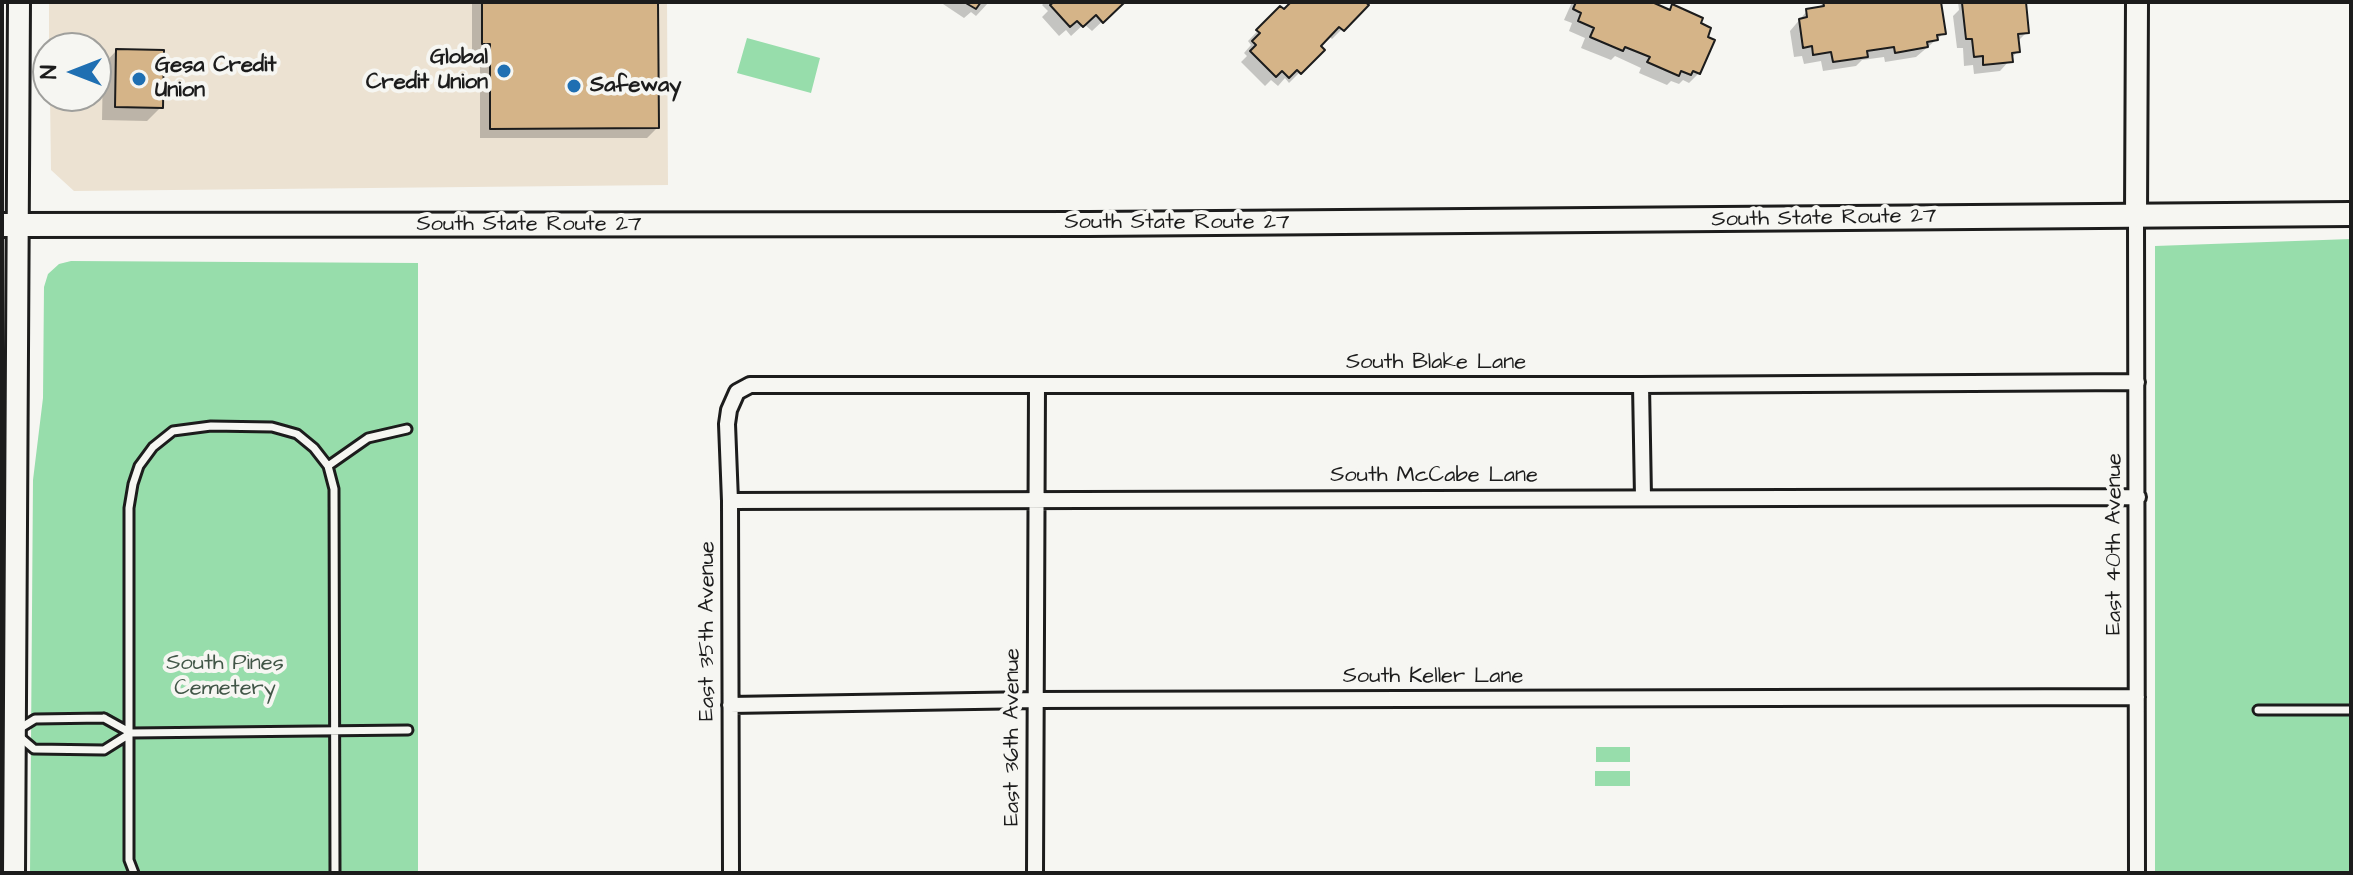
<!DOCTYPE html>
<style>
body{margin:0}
#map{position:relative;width:2353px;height:875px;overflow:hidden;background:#f6f6f2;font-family:"Architects Daughter",sans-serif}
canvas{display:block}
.frame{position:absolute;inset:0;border:4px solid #1c1c1c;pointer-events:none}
.north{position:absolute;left:32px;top:32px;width:80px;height:80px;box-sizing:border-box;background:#f6f6f2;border:2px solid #9f9f9c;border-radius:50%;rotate:270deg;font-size:22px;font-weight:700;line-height:32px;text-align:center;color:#1c1c1c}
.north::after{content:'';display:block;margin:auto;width:28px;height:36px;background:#1f6fb2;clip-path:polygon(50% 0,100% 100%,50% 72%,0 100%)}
</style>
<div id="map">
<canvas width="2353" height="875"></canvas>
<div class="frame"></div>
<div class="north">N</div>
</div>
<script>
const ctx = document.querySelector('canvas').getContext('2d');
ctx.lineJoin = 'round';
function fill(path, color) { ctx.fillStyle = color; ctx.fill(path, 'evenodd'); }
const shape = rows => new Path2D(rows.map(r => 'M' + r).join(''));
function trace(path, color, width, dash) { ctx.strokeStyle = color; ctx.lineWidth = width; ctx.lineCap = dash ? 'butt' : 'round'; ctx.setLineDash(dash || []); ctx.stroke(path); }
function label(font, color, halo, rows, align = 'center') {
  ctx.font = font + ' "Architects Daughter",sans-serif'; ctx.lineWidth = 8; ctx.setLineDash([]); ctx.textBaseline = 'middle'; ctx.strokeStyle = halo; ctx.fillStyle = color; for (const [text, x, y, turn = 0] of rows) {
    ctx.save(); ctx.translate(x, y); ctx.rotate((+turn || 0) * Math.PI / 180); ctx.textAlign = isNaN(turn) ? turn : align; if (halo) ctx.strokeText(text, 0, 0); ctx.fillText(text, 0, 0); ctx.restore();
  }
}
fill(shape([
 [49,2,667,2,668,185,74,191,51,170,50,96,96,96,96,48,49,48]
]), '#ece2d2');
fill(shape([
 [747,38,820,58,811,93,737,73],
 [2351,239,2351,873,2155,873,2155,246],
 [71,261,418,263,418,873,30,873,33,480,43,398,44,287,48,274,59,264],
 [1596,747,1630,747,1630,762,1596,762],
 [1595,771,1630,771,1630,786,1595,786]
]), '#97ddab');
fill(shape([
 [472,2,656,2,657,128,647,138,480,138,480,53,472,53],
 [944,2,989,2,976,16,971,12,964,18,943,4],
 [1045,2,1123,2,1092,31,1084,24,1071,36,1066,30,1059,36,1042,17,1048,11,1042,5],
 [1294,2,1363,2,1366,5,1332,39,1328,35,1318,46,1322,50,1289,83,1285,78,1278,86,1271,80,1265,86,1241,62,1247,56,1244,53,1251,45,1248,41,1280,8,1284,12],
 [1572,2,1647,2,1668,11,1673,7,1699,73,1689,83,1683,80,1679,84,1671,81,1667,85,1639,73,1641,68,1615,56,1611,60,1581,48,1585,38,1569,31,1572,23,1564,20],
 [1824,2,1939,2,1943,34,1916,57,1885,62,1884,57,1862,60,1856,66,1823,71,1821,61,1804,64,1802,56,1794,57,1790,31,1807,11,1817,9],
 [1958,2,2024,2,2027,32,2017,42,2018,51,2000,71,1974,74,1973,65,1964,66,1963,48,1957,48,1953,16,1959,10],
 [116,51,161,107,147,121,102,120,103,65]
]), '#0003');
const building = shape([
 [482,2,658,2,659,128,490,129,490,44,482,44,482,2],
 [964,2,981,2,976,9,964,2],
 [1054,2,1125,2,1103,23,1096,15,1083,27,1077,21,1070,27,1050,5,1054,2],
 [1291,2,1365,2,1369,5,1344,31,1339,27,1321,46,1325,50,1301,74,1297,70,1289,78,1282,71,1276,77,1250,51,1256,45,1252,41,1260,33,1256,30,1280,6,1284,9,1291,2],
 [1576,2,1652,2,1670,10,1672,4,1703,18,1701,23,1711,28,1708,37,1715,40,1700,74,1693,71,1691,75,1681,71,1679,76,1647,62,1650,57,1625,47,1623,51,1590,37,1594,28,1578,21,1581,13,1573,9,1576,2],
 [1823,2,1941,2,1946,34,1937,35,1938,40,1927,42,1928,47,1895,53,1894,47,1867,51,1868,57,1833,62,1831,52,1813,55,1812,46,1803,48,1799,19,1807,17,1806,9,1824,6,1823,2],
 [2026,2,2029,33,2018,34,2020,52,2012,53,2013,62,1983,65,1983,56,1974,57,1972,39,1966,39,1962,3,2026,2],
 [116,49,164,50,163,108,115,107,116,49]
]);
fill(building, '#d5b488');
trace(building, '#1c1c1c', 2);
const lane = shape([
 [328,466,368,438,407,429],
 [2258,710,2351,710],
 [104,718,131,733,104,750,34,749,14,732,35,719,104,718],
 [131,733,408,730],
 [134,873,129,860,129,508,133,484,139,466,153,447,173,431,211,426,272,427,297,434,314,448,328,466,334,489,335,873]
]);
const street = shape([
 [2136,215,2137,873],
 [1641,385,1643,497],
 [730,501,2138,497],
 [730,705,1035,700,2137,697],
 [731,873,730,501,727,424,729,410,737,392,750,385,1641,385,2137,382],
 [1035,873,1037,386]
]);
const secondary = shape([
 [2136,215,2137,2],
 [14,873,19,2]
]);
const primary = shape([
 [2,225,1090,224,2351,214]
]);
trace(lane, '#1c1c1c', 13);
trace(street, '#1c1c1c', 20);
trace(secondary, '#1c1c1c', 26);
trace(primary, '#1c1c1c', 28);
trace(lane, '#f6f6f2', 7);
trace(street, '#f6f6f2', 14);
trace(secondary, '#f6f6f2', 20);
trace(primary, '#f6f6f2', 22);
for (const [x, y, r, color] of [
 [504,71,8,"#1f6fb2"],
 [139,79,8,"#1f6fb2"],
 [574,86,8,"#1f6fb2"]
]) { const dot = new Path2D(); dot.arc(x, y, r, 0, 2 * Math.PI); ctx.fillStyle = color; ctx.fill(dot); trace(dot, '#f6f6f2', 3); }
label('bold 22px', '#1c1c1c', '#f6f6f2', [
 ["Global",488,58,"right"],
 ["Credit Union",488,83,"right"],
 ["Gesa Credit",155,66],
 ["Union",155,91],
 ["Safeway",590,86]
], 'left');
label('22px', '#1c1c1c', '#f6f6f2', [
 ["South State Route 27",1824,219,-1],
 ["South State Route 27",1177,223],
 ["South State Route 27",529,225],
 ["South Blake Lane",1436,363],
 ["South McCabe Lane",1434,476],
 ["East 40th Avenue",2115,544,-90],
 ["East 35th Avenue",708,631,-90],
 ["South Keller Lane",1433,677],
 ["East 36th Avenue",1013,737,-90]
]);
label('22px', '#415647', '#f6f6f2', [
 ["South Pines",225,664],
 ["Cemetery",225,689]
]);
</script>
